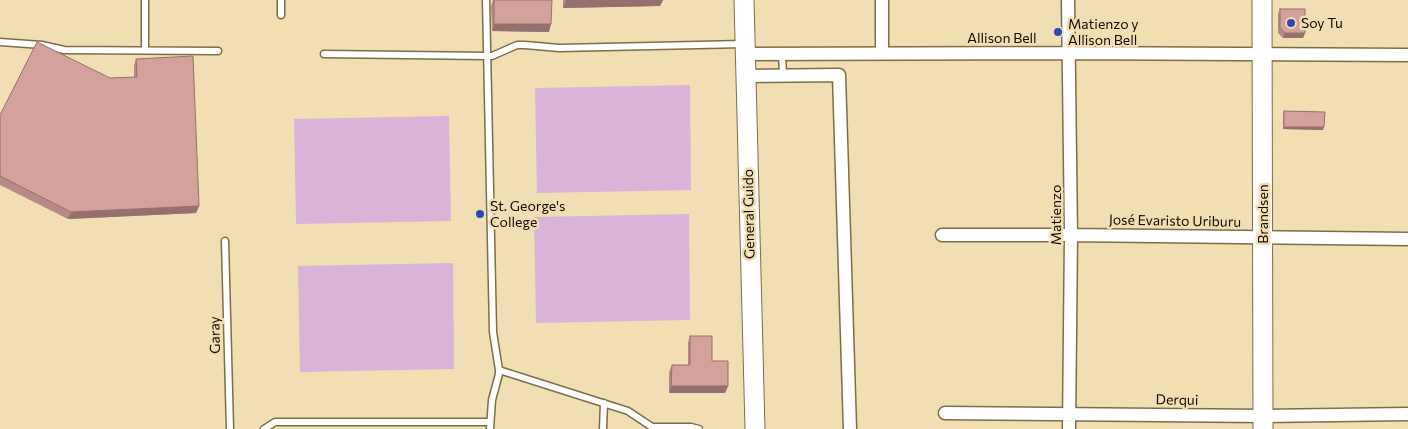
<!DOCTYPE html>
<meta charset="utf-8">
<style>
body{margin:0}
canvas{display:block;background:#f1deb3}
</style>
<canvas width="1408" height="429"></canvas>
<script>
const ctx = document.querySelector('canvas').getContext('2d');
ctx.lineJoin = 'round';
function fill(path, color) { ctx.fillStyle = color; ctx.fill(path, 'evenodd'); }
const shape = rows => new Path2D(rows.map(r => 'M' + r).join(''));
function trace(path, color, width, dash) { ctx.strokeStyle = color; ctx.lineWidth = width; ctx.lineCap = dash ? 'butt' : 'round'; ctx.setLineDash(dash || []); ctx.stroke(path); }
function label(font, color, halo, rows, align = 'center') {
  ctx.font = font + ' Commissioner,sans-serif'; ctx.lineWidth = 5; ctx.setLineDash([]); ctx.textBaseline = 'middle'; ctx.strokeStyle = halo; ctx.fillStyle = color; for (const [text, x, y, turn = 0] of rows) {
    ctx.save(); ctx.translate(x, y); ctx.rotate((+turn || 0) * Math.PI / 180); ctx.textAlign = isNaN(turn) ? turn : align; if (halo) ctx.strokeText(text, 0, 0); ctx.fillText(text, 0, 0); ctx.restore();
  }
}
fill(shape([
 [690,85,691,190,537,193,535,88],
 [449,116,451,221,296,224,294,119],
 [689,214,690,320,536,323,534,217],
 [453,263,454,369,300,372,298,266]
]), '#dab3d8');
const service = shape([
 [281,0,281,15],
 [486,0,493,332,499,370,499,374,492,400,490,429],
 [0,42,42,45,64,50,218,51],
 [145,50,145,0],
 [324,54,487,56,492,56,517,45,525,45,559,48,744,44],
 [782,54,783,75],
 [225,241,230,429],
 [499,370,628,411,652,427,691,427,699,429],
 [264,429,275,422,490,422],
 [603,429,604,403]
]);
const minor = shape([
 [882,0,882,53],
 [1068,0,1071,235,1069,429],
 [746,54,1069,53,1408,55],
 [746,76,839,75,850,429],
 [942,235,1071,235,1408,239],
 [945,413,1263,416,1408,414]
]);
const secondary = shape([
 [744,0,755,429],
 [1262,0,1263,429]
]);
trace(service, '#7e6e46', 9);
trace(minor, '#7e6e46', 15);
trace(secondary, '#7e6e46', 21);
trace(service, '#fff', 6);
trace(minor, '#fff', 12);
trace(secondary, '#fff', 19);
fill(shape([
 [493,0,552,0,549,32,492,31,491,6],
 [563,0,663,0,660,6,563,8],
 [1280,9,1305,33,1303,38,1283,38,1278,33,1278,14],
 [136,59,199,206,196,213,68,219,0,185,0,115,110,78,134,77,134,66],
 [1284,111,1323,130,1283,129,1283,114],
 [690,336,712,361,728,386,725,393,669,393,669,372,672,365,688,365,688,343]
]), '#b58b84');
fill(shape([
 [566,0,663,0,660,6,563,8],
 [494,24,551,24,549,32,492,31],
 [1285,33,1305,33,1303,38,1283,38],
 [1284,127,1324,127,1323,130,1283,129],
 [199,206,196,213,68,219,71,212],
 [671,386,728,386,725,393,669,393]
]), '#94716c');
const building = shape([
 [494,0,552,0,551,24,494,24,494,0],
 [1280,9,1305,9,1305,33,1285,33,1280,28,1280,9],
 [37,42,110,78,137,77,136,59,193,56,199,206,71,212,0,176,0,115,37,42],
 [1284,111,1325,112,1324,127,1284,127,1284,111],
 [690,336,712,336,712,361,728,361,728,386,671,386,672,365,690,365,690,336]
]);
fill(building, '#d3a29a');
trace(building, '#94716c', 1);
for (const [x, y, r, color] of [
 [1291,23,5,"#2d48b9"],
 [1058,32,5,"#2d48b9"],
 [480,214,5,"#2d48b9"]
]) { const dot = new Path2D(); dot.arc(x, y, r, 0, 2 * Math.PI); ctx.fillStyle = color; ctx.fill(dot); trace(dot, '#f1deb3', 2); }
label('14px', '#110a00', '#f1deb3', [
 ["Soy Tu",1301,23],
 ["Matienzo y",1068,24],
 ["Allison Bell",1068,40],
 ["St. George's",490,206],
 ["College",490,222]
], 'left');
label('14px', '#110a00', '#f1deb3', [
 ["Allison Bell",1002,38],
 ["General Guido",749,214,-91],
 ["Brandsen",1263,214,-90],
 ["Matienzo",1056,215,-90],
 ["José Evaristo Uriburu",1175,221,1],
 ["Garay",215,335,-91],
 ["Derqui",1177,400,1]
]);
</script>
